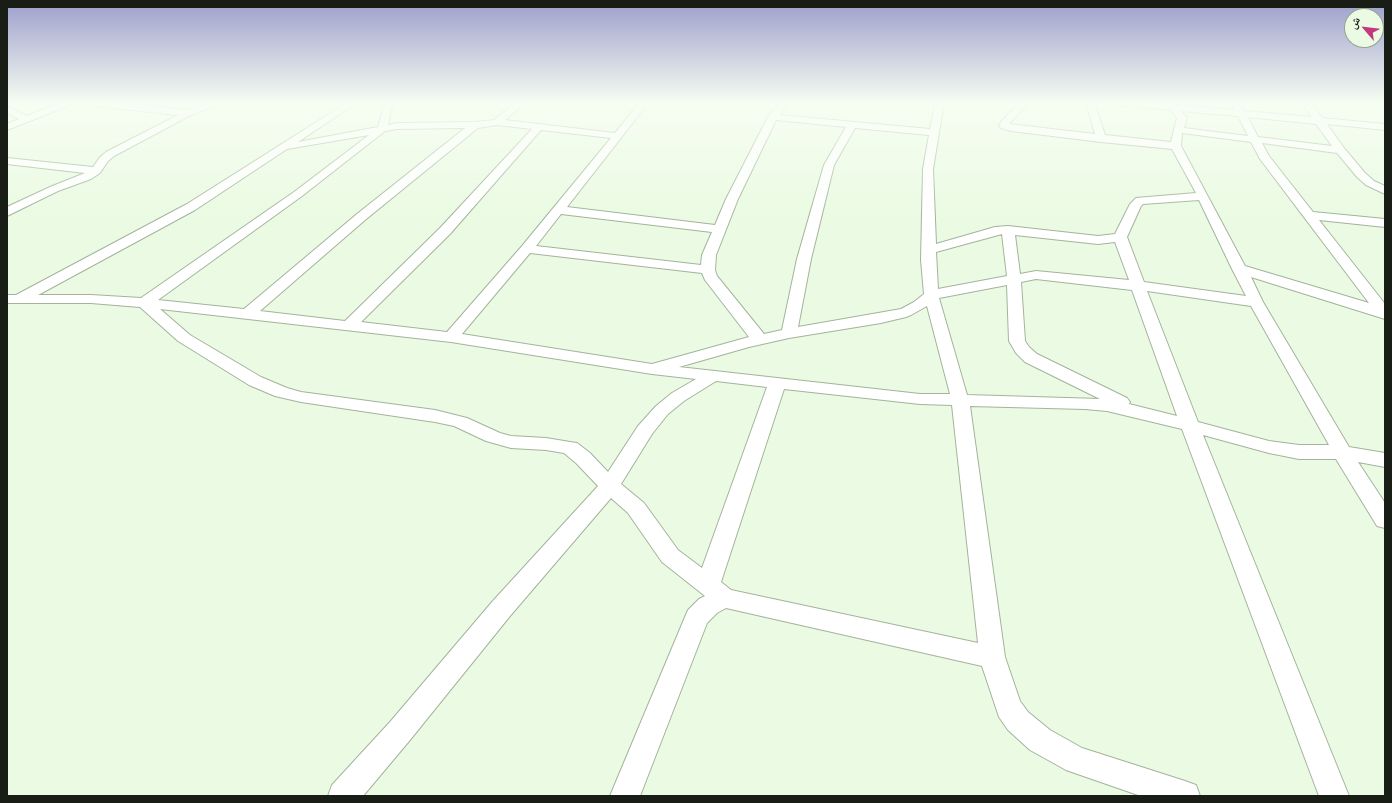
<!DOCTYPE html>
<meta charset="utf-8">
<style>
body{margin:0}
#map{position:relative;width:1392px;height:803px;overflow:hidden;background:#ebfbe3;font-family:"Golos Text","Noto Naskh Arabic",sans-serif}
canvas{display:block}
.frame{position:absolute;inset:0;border:8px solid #181d15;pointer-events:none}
.north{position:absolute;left:1344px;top:8px;width:40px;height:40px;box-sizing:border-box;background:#ebfbe3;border:1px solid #97a291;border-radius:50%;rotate:298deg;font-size:11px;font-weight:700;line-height:16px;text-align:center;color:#181d15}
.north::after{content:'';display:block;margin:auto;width:14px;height:18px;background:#c03a7d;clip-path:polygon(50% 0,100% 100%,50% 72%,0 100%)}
</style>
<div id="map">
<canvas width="1392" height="803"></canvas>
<div class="frame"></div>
<div class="north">ش</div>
</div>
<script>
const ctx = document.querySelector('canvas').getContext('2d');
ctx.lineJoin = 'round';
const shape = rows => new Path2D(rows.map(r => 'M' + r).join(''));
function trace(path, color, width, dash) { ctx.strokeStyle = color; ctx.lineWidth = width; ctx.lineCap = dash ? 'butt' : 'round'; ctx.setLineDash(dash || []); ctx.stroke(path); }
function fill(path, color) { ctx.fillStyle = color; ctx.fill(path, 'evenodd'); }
const minor = shape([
 [62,102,74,102,73,104,7,130,7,124,19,119,7,113,7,106,27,116,62,102],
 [82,102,111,102,187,110,208,102,220,102,219,104,191,115,114,156,108,161,100,173,91,179,58,191,7,216,7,207,50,187,85,173,7,164,7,158,93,167,100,157,106,152,178,115,86,105,82,102],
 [348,102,358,102,298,142,378,127,385,102,393,102,388,125,397,123,475,122,494,120,516,102,526,102,505,120,615,133,640,102,649,102,567,207,715,225,726,199,768,117,780,102,789,102,780,115,930,129,936,102,944,102,933,169,936,244,995,227,1008,226,1098,236,1115,234,1130,204,1136,198,1196,193,1172,149,1101,142,1011,131,1001,128,999,126,1001,122,1020,102,1029,102,1009,124,1095,134,1086,102,1094,102,1105,135,1171,142,1177,118,1171,110,1115,105,1111,102,1144,102,1166,104,1165,102,1174,102,1176,105,1235,110,1231,104,1233,102,1239,102,1244,111,1312,117,1302,102,1311,102,1322,118,1385,124,1385,130,1327,124,1344,148,1365,173,1374,181,1385,186,1385,194,1366,185,1357,177,1337,153,1262,143,1269,156,1313,212,1385,219,1385,227,1319,220,1385,304,1385,319,1251,277,1263,302,1349,447,1385,453,1385,467,1358,462,1385,503,1385,528,1377,526,1336,459,1299,459,1269,453,1203,435,1349,796,1319,796,1182,429,1107,411,1085,409,970,406,1005,657,1020,701,1028,712,1050,730,1082,748,1185,781,1196,785,1200,796,1141,796,1066,770,1030,750,1008,730,999,717,982,666,726,608,717,613,707,623,640,796,610,796,685,617,688,610,699,599,705,596,662,562,628,513,611,498,510,616,410,740,363,796,328,796,332,785,390,722,492,602,598,486,576,463,564,453,546,450,511,448,486,441,454,426,435,422,301,402,275,396,249,385,178,341,140,307,91,303,7,303,7,295,16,295,187,204,348,102],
 [1181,111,1238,116,1248,136,1184,128,1187,118,1181,111],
 [1248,117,1316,124,1332,146,1258,137,1248,117],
 [776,120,846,127,824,165,797,259,782,330,764,334,717,276,715,270,716,255,738,199,776,120],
 [497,125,532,129,440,228,345,321,260,311,365,220,478,128,497,125],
 [465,128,357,214,244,309,158,300,302,196,385,131,397,129,465,128],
 [855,128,929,135,923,169,921,260,924,294,914,302,901,309,798,327,811,259,834,165,855,128],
 [541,130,611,138,522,246,447,332,361,322,450,234,541,130],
 [1182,133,1251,142,1260,159,1369,303,1245,266,1181,146,1182,133],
 [369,135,294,192,141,298,91,295,38,295,195,210,287,149,369,135],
 [1199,200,1232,269,1246,296,1144,282,1127,237,1141,206,1143,204,1199,200],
 [561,214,712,232,702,255,701,265,536,246,561,214],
 [1002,234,1007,276,938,289,936,252,1002,234],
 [1015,235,1098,244,1115,242,1129,280,1036,271,1020,274,1015,235],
 [530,253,702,273,705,280,749,337,652,364,462,334,530,253],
 [1036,279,1132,290,1177,416,1129,404,1130,402,1127,398,1037,354,1029,347,1025,341,1021,282,1036,279],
 [1007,285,1009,341,1016,353,1025,362,1100,399,967,395,939,298,1007,285],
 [1147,291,1251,306,1329,445,1299,445,1269,441,1198,422,1147,291],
 [927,306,950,394,920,394,679,367,749,347,789,338,881,323,906,317,911,315,927,306],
 [160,309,451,342,652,374,696,379,672,393,656,406,638,426,608,472,590,453,577,443,570,442,546,438,511,436,500,433,467,418,435,410,301,392,287,388,261,377,190,335,160,309],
 [716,381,767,387,702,568,678,550,644,503,621,484,652,434,668,414,684,401,716,381],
 [784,389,920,404,952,405,978,643,731,590,721,582,784,389]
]);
trace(minor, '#a4b39c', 2);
fill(minor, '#fff');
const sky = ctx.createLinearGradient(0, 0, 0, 214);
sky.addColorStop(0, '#9d9ecb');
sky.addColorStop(0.48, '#f6fdf2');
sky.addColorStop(1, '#f6fdf200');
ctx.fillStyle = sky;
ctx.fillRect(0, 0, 1392, 214);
</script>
